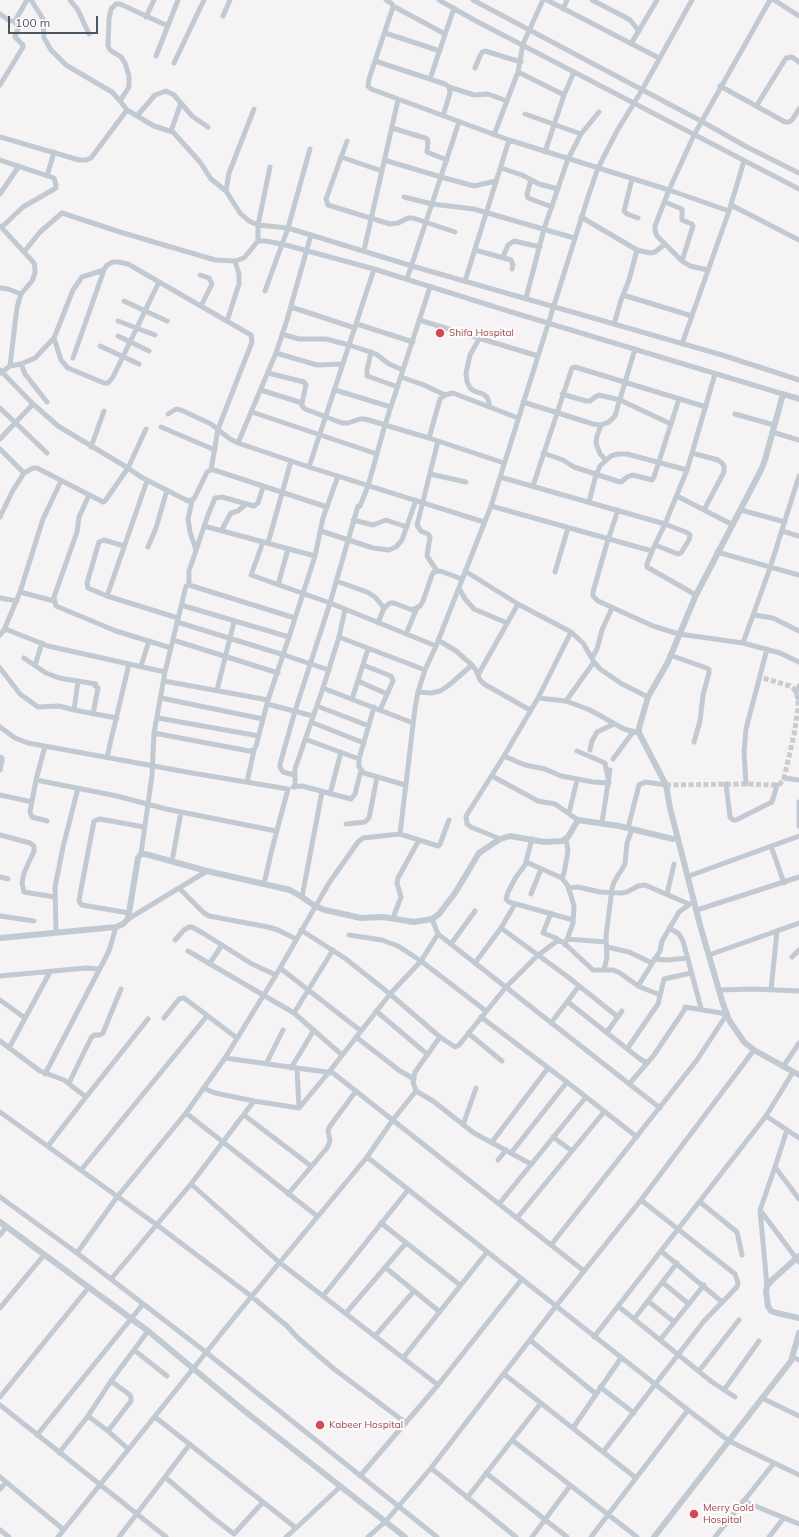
<!DOCTYPE html>
<style>
body{margin:0}
#map{position:relative;width:799px;height:1537px;overflow:hidden;background:#f5f3f3;font-family:Mulish,sans-serif}
canvas{display:block}
.scale{position:absolute;left:8px;top:16px;width:90px;height:18px;box-sizing:border-box;border:2px solid #4a5661;border-top:0;padding-left:5px;font-size:12px;line-height:14px;white-space:nowrap;color:#4a5661;-webkit-text-stroke:3px #fff;paint-order:stroke}
</style>
<div id="map">
<canvas width="799" height="1537"></canvas>
<div class="scale">100 m</div>
</div>
<script>
const ctx = document.querySelector('canvas').getContext('2d');
ctx.lineJoin = 'round';
const shape = rows => new Path2D(rows.map(r => 'M' + r).join(''));
function trace(path, color, width, dash) { ctx.strokeStyle = color; ctx.lineWidth = width; ctx.lineCap = dash ? 'butt' : 'round'; ctx.setLineDash(dash || []); ctx.stroke(path); }
function label(font, color, halo, rows, align = 'center') {
  ctx.font = font + ' Mulish,sans-serif'; ctx.lineWidth = 4; ctx.setLineDash([]); ctx.textBaseline = 'middle'; ctx.strokeStyle = halo; ctx.fillStyle = color; for (const [text, x, y, turn = 0] of rows) {
    ctx.save(); ctx.translate(x, y); ctx.rotate((+turn || 0) * Math.PI / 180); ctx.textAlign = isNaN(turn) ? turn : align; if (halo) ctx.strokeText(text, 0, 0); ctx.fillText(text, 0, 0); ctx.restore();
  }
}
trace(shape([
 [666,785,746,784,772,785,780,784,784,778,794,735,798,709,798,698,794,689,790,686,760,677]
]), '#caccce', 5, [5, 2.5]);
trace(shape([
 [70,0,78,10,89,34],
 [386,0,391,3,393,6,392,10,369,79,368,86,371,89,509,140,669,190,729,211],
 [439,0,476,21,799,189],
 [473,0,701,121,747,147,799,173],
 [547,0,659,58],
 [592,0,623,16,630,20,639,31],
 [774,0,799,16],
 [393,6,445,34],
 [563,9,567,0],
 [0,14,10,21,15,21,27,0],
 [223,16,230,0],
 [146,17,154,0],
 [385,33,440,51],
 [631,44,657,0],
 [156,56,178,0],
 [375,61,445,84,449,87,450,93,443,116],
 [174,63,204,0],
 [475,68,480,56,482,52,485,51,521,62],
 [518,72,564,95],
 [430,79,454,8],
 [0,85,23,47,23,45,15,37,18,29,15,21],
 [720,86,785,122,789,122,792,120,799,109],
 [449,87,474,95,488,94,507,101],
 [120,101,129,87,129,76,125,63,121,57,110,50,108,46,109,19,111,9,116,4,120,4,168,26],
 [757,105,786,58,792,57,799,62],
 [127,110,154,126,173,132,200,162,211,179,226,191,240,213,249,221,258,225,288,228,412,266,722,355,799,380],
 [525,114,581,134],
 [137,116,155,95,166,91,174,95,192,116,208,127],
 [392,128,425,138,427,139,428,142,427,152,447,160],
 [171,131,181,103],
 [494,135,518,72,523,44,543,0],
 [0,137,79,160,86,160,91,158,127,110,120,101,112,92,66,65,51,50,44,38,43,19,31,0],
 [347,141,326,199,328,205,390,224,398,223,408,218,413,218,455,232],
 [545,152,564,95,574,72],
 [341,157,382,171],
 [0,160,54,178,56,185,56,188,23,207,4,225,0,227],
 [384,160,441,177,474,186,496,181],
 [501,168,522,175,539,184,558,189],
 [47,176,54,152],
 [632,179,624,211,627,214,638,218],
 [531,180,527,194,528,198,552,207],
 [226,191,229,173,254,109],
 [0,194,19,166],
 [404,197,432,204,474,209,574,238],
 [665,202,682,209,682,220,692,224,693,226,682,261],
 [731,205,799,240],
 [581,217,637,250,650,253,655,252,665,244],
 [258,241,258,225,270,167],
 [364,250,398,100],
 [475,250,511,260,513,265,512,269],
 [24,252,40,232,62,213,120,232,215,260,235,261,244,258,258,241,265,241,282,244,374,269,508,311,783,394],
 [503,257,508,245,514,241,540,247],
 [708,270,690,266,682,261,657,236,655,231,655,226,669,190,694,135,770,0],
 [200,275,209,278,212,284,201,306],
 [407,279,459,122],
 [465,281,509,140],
 [0,288,8,289,21,294],
 [265,291,288,228,310,149],
 [623,295,692,316],
 [526,298,544,229,568,159,581,134,599,112],
 [124,301,167,321],
 [291,307,355,328],
 [419,320,538,356],
 [118,321,155,335],
 [227,321,239,284,239,274,235,261],
 [357,324,413,342],
 [614,324,621,300,629,280,637,250],
 [282,334,299,339,326,339,349,345,376,354,389,364,403,370],
 [118,336,149,351],
 [54,338,61,360,68,368,104,383,108,383,113,377,159,282],
 [479,339,470,355,466,373,467,382,470,388,474,391,483,394,487,397,489,402,489,407],
 [682,344,729,211,744,161],
 [100,346,139,364],
 [371,352,367,370,367,376,398,387],
 [276,353,317,365,343,364],
 [73,358,104,270],
 [21,364,25,374,47,402],
 [10,366,21,364,35,358,54,338,73,290,82,277,104,270,107,265,113,262,119,262,128,264,251,335,252,342,218,429,211,470],
 [0,370,33,404,58,426,128,468,141,477,188,501,194,499,207,472,211,470,214,470,327,507],
 [1,373,10,366,17,307,21,294,32,281,35,273,35,268,34,263,1,227],
 [268,373,304,382,306,385,302,403,302,406,305,409,342,423,348,423,360,419,365,419,429,438,504,463],
 [401,377,424,385,445,395],
 [261,390,302,403],
 [335,390,391,407],
 [562,394,586,401,590,401,595,397,599,395,620,400,671,424],
 [523,402,593,424,601,425,609,422,615,416,617,409,635,349],
 [0,408,47,453],
 [252,412,377,454],
 [168,414,176,409,181,410,211,424,230,439,238,443,309,467,484,522],
 [735,414,774,425],
 [601,425,597,436,596,443,600,454,606,460],
 [161,427,215,450],
 [772,432,799,440],
 [429,438,440,399,445,395,453,393,518,418],
 [0,439,33,404],
 [238,443,276,353,287,320,311,235],
 [91,447,104,411],
 [0,449,24,473],
 [543,453,563,460,574,467,617,481,621,482,627,477,633,475,652,480,654,477,679,399],
 [692,453,718,460,722,463,724,466,724,472,704,510],
 [309,467,374,269],
 [430,474,466,482],
 [500,477,665,524,652,551,647,564,647,567,696,595],
 [533,486,572,368,575,367,706,407],
 [89,495,79,517,77,532,54,597,56,606,116,631,171,648],
 [677,496,733,525],
 [192,501,188,519,190,532,196,550],
 [589,502,596,475,600,466,611,456,618,454,627,454,687,470],
 [360,506,368,486,385,425,430,287],
 [491,506,652,551],
 [618,510,607,543,593,592,593,596,598,601,653,626,679,634,743,643,780,653,799,662],
 [741,510,785,522],
 [0,517,12,492,24,473,33,468,37,468,103,502,105,501,128,468,146,429],
 [353,520,373,525,386,520,407,527],
 [204,526,315,556],
 [221,531,231,513,238,511,246,504],
 [321,531,373,548,389,550,396,547,402,540,416,500],
 [782,531,799,536],
 [263,542,251,575,330,603,436,646],
 [268,543,291,461],
 [655,545,678,554,681,553,689,540,690,535,688,533,665,524,687,470,715,374],
 [124,546,104,540,99,542,87,583,88,588,107,596,178,618],
 [148,547,156,528,167,490],
 [717,552,799,575],
 [437,571,427,556,430,537,428,534,421,531,417,525,438,441],
 [465,571,518,604,571,632,583,643,594,662,600,669,622,684,648,697],
 [555,572,568,528],
 [336,581,367,592,375,597,384,608],
 [189,585,189,571,208,515,215,498,222,497,254,506,258,503,263,487],
 [278,585,288,549],
 [459,588,465,599,474,609,507,623],
 [20,592,54,601],
 [107,596,147,481],
 [0,598,17,601],
 [181,605,289,637],
 [754,615,773,618,799,631],
 [177,622,284,655,329,670],
 [378,623,384,608,390,603,394,603,412,610,420,606,423,601,432,575,434,572,440,571,462,579],
 [4,630,20,592,43,519,61,481],
 [406,634,417,608],
 [0,635,4,630,8,630,48,646,165,672],
 [339,637,425,670],
 [173,640,278,673],
 [438,640,456,651,472,665,476,670,480,680,484,684,530,710],
 [743,643,770,568,799,476],
 [670,655,709,669,709,673,703,695,700,721,694,742],
 [24,658,46,673,59,678,96,684,95,686,98,688,93,714],
 [592,658,597,649,602,630,612,608],
 [35,665,42,643],
 [363,665,391,676,392,678,393,681,380,710],
 [141,666,149,641],
 [0,668,20,694,38,707,59,706,74,710,117,718],
 [478,675,518,604],
 [164,681,268,700],
 [358,681,387,694],
 [323,688,413,723],
 [217,690,234,622],
 [418,692,431,693,440,691,448,686,472,665],
 [796,692,799,686],
 [161,698,263,719],
 [538,698,571,632],
 [798,698,799,698],
 [352,699,368,649],
 [566,701,594,662],
 [267,704,313,716],
 [317,706,369,726],
 [374,707,359,759,359,767,364,773,405,785],
 [74,710,78,681],
 [158,718,259,736],
 [311,722,364,743],
 [0,727,15,738,28,743,192,773,288,789,272,849,264,884],
 [154,733,249,751,254,750,256,746,268,700,289,637,315,556,323,518,338,476],
 [305,739,359,759],
 [45,746,36,780,30,812,32,817,47,821],
 [590,750,592,741,597,732,614,724],
 [504,756,525,765,545,769,561,776,593,782,609,783,605,763,577,751],
 [0,757,2,758,2,761,0,770],
 [107,757,129,664],
 [613,759,633,732],
 [294,775,283,772,280,767,280,764,295,711,330,603,358,506],
 [492,776,538,801,555,804,578,820],
 [784,778,799,780],
 [36,780,117,796,166,809,276,831],
 [247,782,254,750],
 [726,784,730,817,733,820,736,820,772,802,777,785],
 [746,784,744,752,746,729,767,649],
 [295,786,295,769,323,688,339,637,345,610],
 [293,787,302,786,351,799,355,794,361,770],
 [330,794,341,752],
 [0,795,32,802],
 [799,802,799,826],
 [569,813,577,780],
 [602,823,610,770],
 [346,824,365,822,369,818,377,777],
 [628,828,639,785,645,782,666,785],
 [400,834,438,846,440,844,449,820],
 [0,835,30,843,34,846,34,851,24,873,22,883,24,892,55,897],
 [500,839,471,827,467,824,466,816,504,756,538,698,566,701,590,710,624,729,639,733],
 [532,839,525,865,516,877,508,892,506,899,509,902,573,920],
 [771,846,784,883],
 [141,854,152,775,154,733,165,672,186,586,189,585,295,618],
 [172,861,181,812],
 [526,862,562,878,568,886,574,906,573,923,565,945],
 [689,876,799,836],
 [0,877,8,879],
 [562,878,564,873,568,851,566,839],
 [179,888,204,913,209,916,268,927,278,930,296,939],
 [568,888,578,887,600,892,621,893,627,892,638,886,645,885,689,904],
 [531,894,541,869],
 [667,894,674,864],
 [302,897,322,792],
 [697,910,799,877],
 [129,913,82,905,80,903,79,900,94,821,100,819,144,827],
 [551,913,543,933,556,938,560,941],
 [0,916,34,921],
 [393,918,401,897,397,883,398,878,419,840],
 [128,919,207,871],
 [501,928,568,977,618,1017],
 [669,928,679,934,683,941,701,1008],
 [301,930,346,959,390,994,440,1037],
 [56,932,55,887,63,847,78,788],
 [438,934,660,1108],
 [349,935,382,940,398,946,421,961,486,1011],
 [567,939,606,942],
 [175,940,184,930,189,927,192,927,206,935,252,964,276,975],
 [451,944,475,911],
 [607,947,629,952,652,963],
 [188,951,294,1013,342,1055],
 [709,955,799,923],
 [792,957,799,950],
 [654,959,667,960,688,958],
 [210,963,222,945],
 [475,963,501,928,515,904],
 [280,968,361,1031],
 [604,970,607,957,606,936,612,889,614,882,625,864,627,843,632,829],
 [0,976,86,968,99,969],
 [638,986,660,951,662,941,679,912,690,904],
 [719,990,753,989,799,991],
 [771,990,777,931],
 [0,1000,25,1018],
 [568,1002,640,1059,645,1062,649,1061,654,1055,685,1009],
 [376,1011,427,1054],
 [294,1013,333,950],
 [481,1017,567,1082,511,1153],
 [164,1018,179,999,184,998,237,1038],
 [551,1023,579,986],
 [607,1032,622,1011],
 [468,1033,502,1061],
 [356,1037,400,1071,414,1079],
 [0,1041,40,1071,64,1080,86,1097],
 [9,1048,50,972],
 [627,1049,658,1004,664,979,691,973],
 [225,1058,333,1073,584,1271],
 [266,1064,283,1030],
 [783,1067,799,1043],
 [291,1068,314,1030],
 [297,1068,299,1108],
 [45,1074,109,951,116,927],
 [567,1082,637,1137],
 [69,1083,91,1038,94,1035,100,1035,103,1033,121,989],
 [629,1084,649,1061],
 [203,1088,215,1093,254,1101,299,1108,329,1072,390,994,421,961,438,934,432,919],
 [416,1091,433,1101,474,1133,531,1164],
 [0,1112,157,1225,251,1296,287,1326,298,1338,334,1369,406,1423],
 [186,1113,317,1216],
 [244,1115,311,1166],
 [766,1116,793,1072],
 [463,1125,476,1088],
 [553,1137,572,1151],
 [492,1142,548,1068],
 [48,1146,86,1097,148,1019],
 [367,1157,688,1410,729,1441,799,1475],
 [498,1160,506,1150],
 [775,1167,799,1199],
 [81,1170,207,1016],
 [191,1184,279,1262,438,1385],
 [288,1194,327,1148,330,1141,328,1130,330,1126,356,1091],
 [0,1197,77,1253,207,1353,437,1537],
 [700,1202,737,1232,742,1255],
 [499,1204,586,1097],
 [760,1210,799,1262],
 [517,1218,604,1112],
 [381,1223,460,1285],
 [0,1235,6,1227],
 [551,1245,697,1060,727,1014,685,1007],
 [661,1251,722,1302],
 [77,1253,117,1197,186,1113,225,1058,276,975,329,883,358,842,363,838,400,834,415,708,418,692,425,670,436,646,491,506,588,197,598,168,617,131,642,90,692,0],
 [386,1268,440,1312],
 [111,1279,191,1184,254,1101],
 [662,1282,689,1304],
 [767,1286,760,1210,775,1167,787,1130],
 [323,1296,408,1190],
 [648,1301,674,1322],
 [618,1306,712,1382,735,1397],
 [0,1308,44,1255],
 [346,1313,406,1243],
 [634,1319,677,1263],
 [375,1336,414,1291],
 [594,1337,766,1116,799,1138],
 [530,1340,596,1394],
 [660,1340,704,1285],
 [134,1350,167,1376],
 [793,1357,799,1360],
 [403,1358,487,1252],
 [699,1371,739,1320],
 [504,1374,636,1478],
 [111,1381,148,1331],
 [600,1387,634,1413],
 [724,1390,759,1341],
 [0,1397,89,1287],
 [762,1398,799,1416],
 [0,1405,166,1537],
 [88,1416,111,1381,130,1395,131,1398,131,1401,108,1431],
 [155,1417,296,1528,286,1537],
 [573,1428,621,1358],
 [37,1435,143,1304],
 [512,1440,637,1537],
 [190,1444,165,1477,212,1517,234,1534,263,1502],
 [603,1452,704,1321,737,1287,738,1283,735,1274,641,1200],
 [59,1453,88,1416,108,1431,128,1449],
 [431,1468,516,1537],
 [486,1473,567,1537],
 [360,1476,438,1385,522,1279],
 [0,1477,64,1530],
 [0,1489,6,1482],
 [467,1498,541,1403],
 [743,1501,799,1524],
 [296,1528,341,1486],
 [0,1530,9,1537],
 [58,1537,237,1314,367,1157,392,1121,416,1091,413,1082,415,1072,440,1037,455,1047,459,1045,506,987,537,956,557,941,563,942,593,970,613,970,620,973,638,986,660,995],
 [119,1537,165,1477],
 [368,1537,386,1521,431,1468,556,1306,641,1200,754,1050],
 [532,1537,570,1486],
 [591,1537,688,1410],
 [715,1537,774,1463],
 [769,1537,783,1519]
]), '#c1cad2', 5);
trace(shape([
 [799,399,783,394,765,460,761,470,696,595,668,662,648,697,639,728,639,733,666,785,670,808,700,925,723,1004,729,1020,744,1042,754,1050,799,1075],
 [0,938,116,927,123,924,128,919,138,858,141,854,145,854,207,871,290,890,302,897,315,906,325,910,361,918,383,917,414,922,432,919,439,914,455,893,479,853,500,839,510,836,544,842,562,841,568,837,578,820,619,826,673,839,678,838],
 [0,1222,148,1331,242,1409,405,1537],
 [799,1256,772,1280,767,1286,766,1291,768,1306,771,1311,777,1313,799,1318],
 [654,1537,791,1361,799,1333]
]), '#c1cad2', 6);
for (const [x, y, r, color] of [
 [440,333,5,"#e0444e"],
 [320,1425,5,"#e0444e"],
 [694,1514,5,"#e0444e"]
]) { const dot = new Path2D(); dot.arc(x, y, r, 0, 2 * Math.PI); ctx.fillStyle = color; ctx.fill(dot); trace(dot, '#fff', 1.5); }
label('10px', '#be3a42', '#fff', [
 ["Shifa Hospital",449,333],
 ["Kabeer Hospital",329,1425],
 ["Merry Gold",703,1508],
 ["Hospital",703,1520]
], 'left');
</script>
